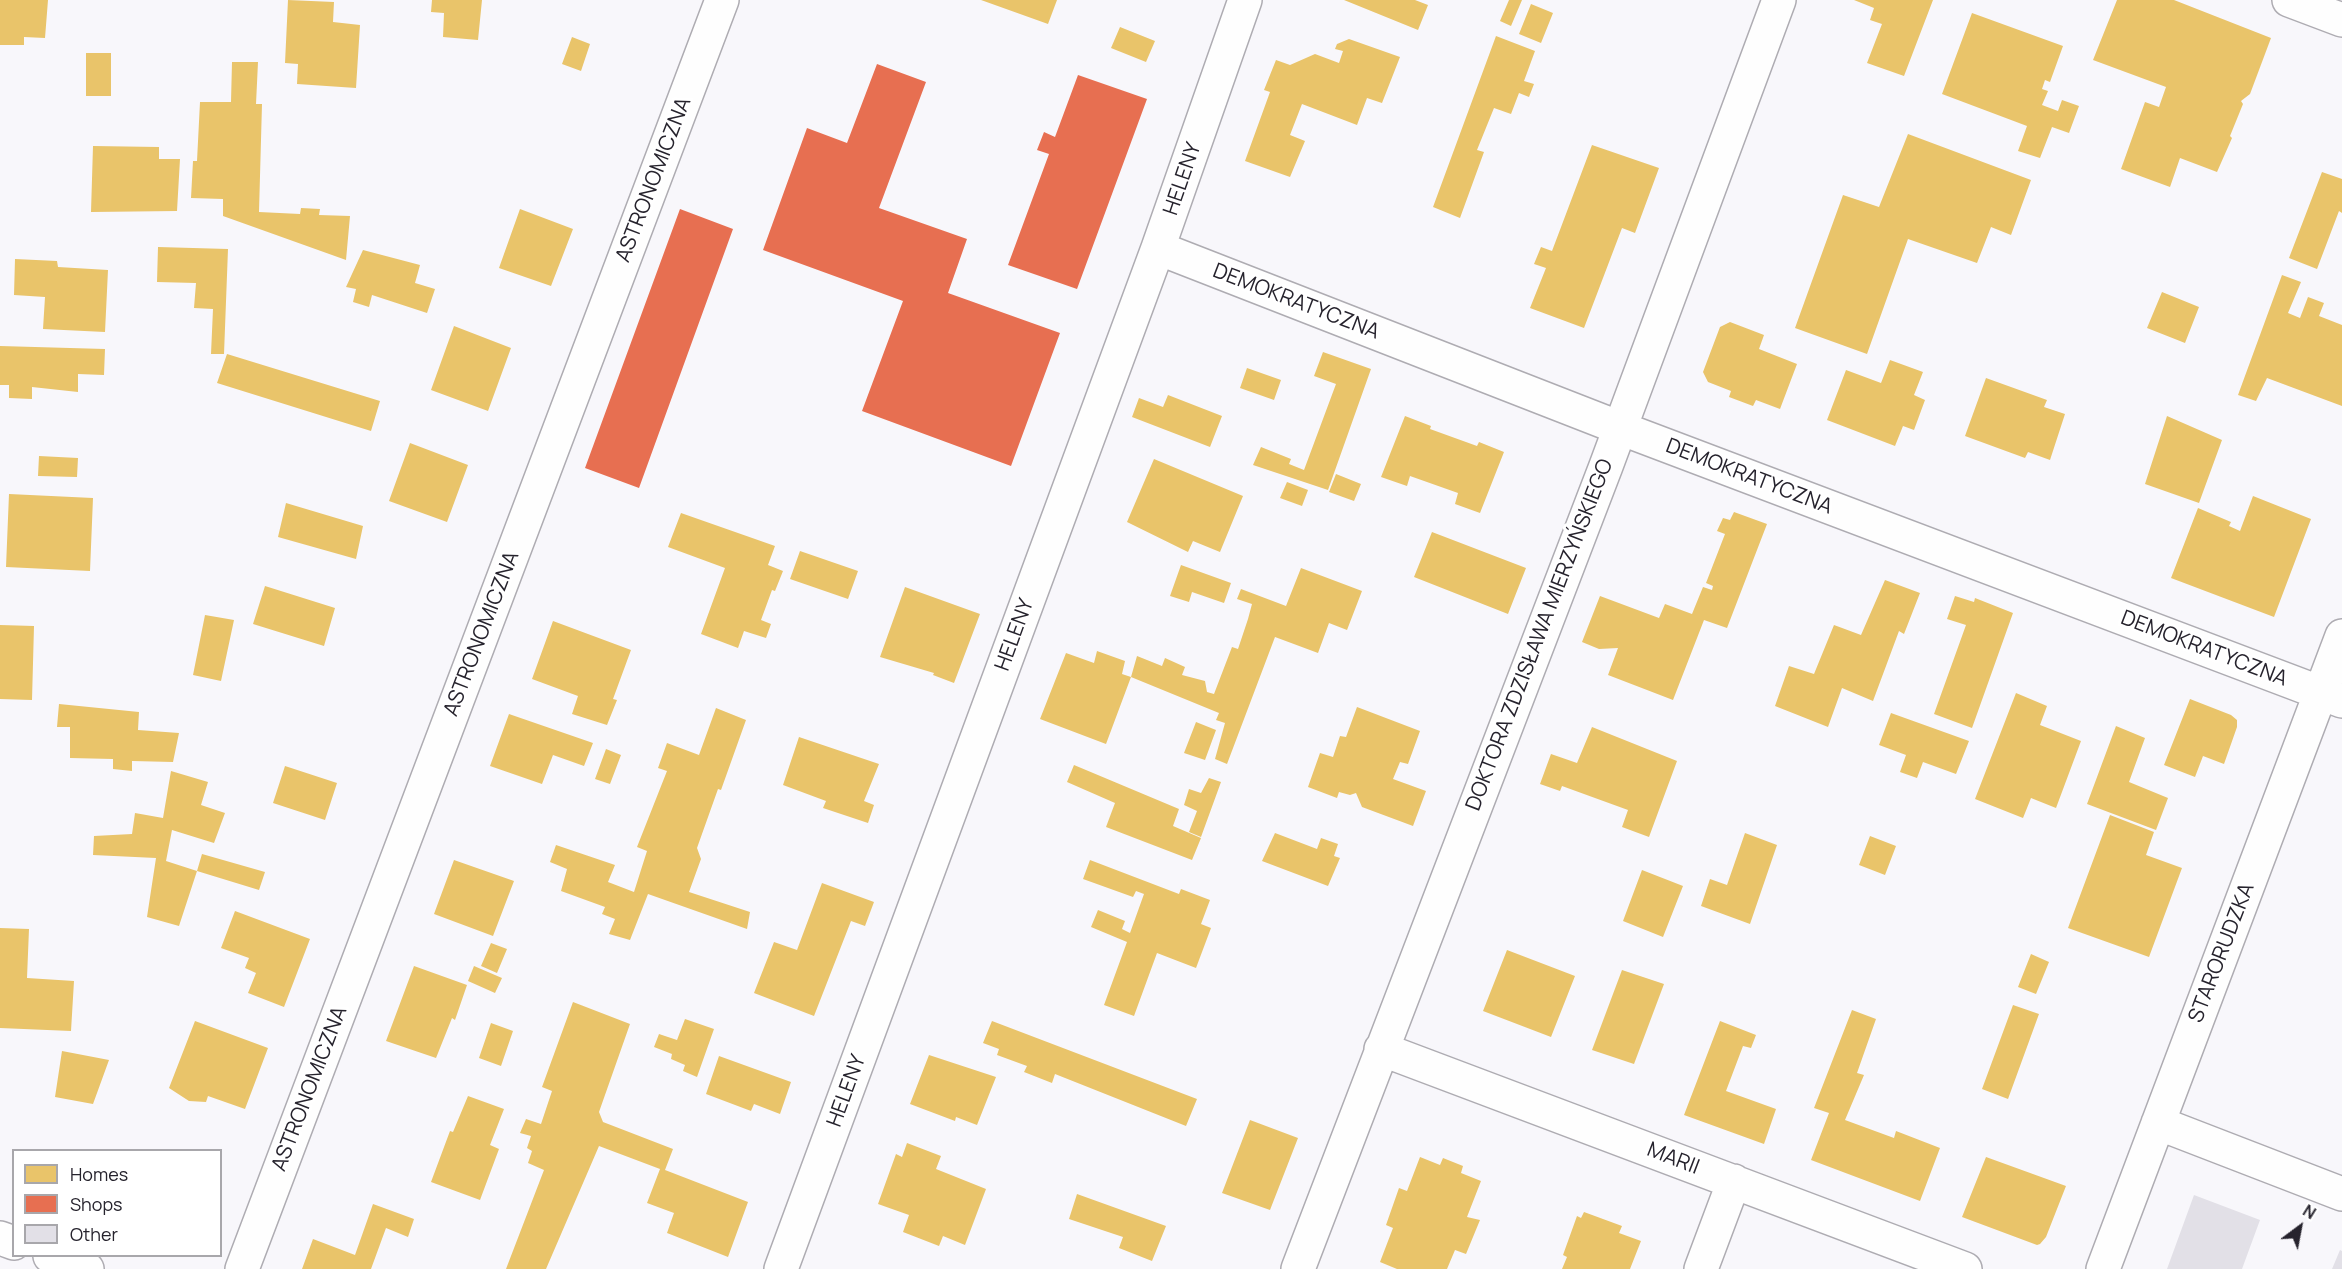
<!DOCTYPE html>
<meta charset="utf-8">
<style>
body{margin:0}
#map{position:relative;width:2342px;height:1269px;overflow:hidden;background:#f8f7fb;font-family:Manrope,sans-serif}
canvas{display:block}
.legend{position:absolute;left:12px;top:1149px;width:210px;height:108px;box-sizing:border-box;background:#fff;border:2px solid #a8a7ab;margin:0;padding:8px 10px;list-style:none;font-size:18px;color:#26232d}
.legend li{display:flex;align-items:center;gap:12px;height:30px}
.legend b{width:30px;border:2px solid #a8a7ab}
.north{position:absolute;left:2270px;top:1197px;width:60px;height:60px;-webkit-text-stroke:4px #fff;paint-order:stroke;rotate:32deg;font-size:16px;font-weight:700;line-height:24px;text-align:center;color:#26232d}
.north::after{content:'';display:block;margin:auto;width:21px;height:27px;background:#26232d;clip-path:polygon(50% 0,100% 100%,50% 72%,0 100%)}
</style>
<div id="map">
<canvas width="2342" height="1269"></canvas>
<ul class="legend">
<li><b style="height:16px;background:#e9c46a"></b>Homes</li>
<li><b style="height:16px;background:#e76f51"></b>Shops</li>
<li><b style="height:16px;background:#e2e0e7"></b>Other</li>
</ul>
<div class="north">N</div>
</div>
<script>
const ctx = document.querySelector('canvas').getContext('2d');
ctx.lineJoin = 'round';
function fill(path, color) { ctx.fillStyle = color; ctx.fill(path, 'evenodd'); }
const shape = rows => new Path2D(rows.map(r => 'M' + r).join(''));
function trace(path, color, width, dash) { ctx.strokeStyle = color; ctx.lineWidth = width; ctx.lineCap = dash ? 'butt' : 'round'; ctx.setLineDash(dash || []); ctx.stroke(path); }
function label(font, color, halo, rows, align = 'center') {
  ctx.font = font + ' Manrope,sans-serif'; ctx.lineWidth = 6; ctx.setLineDash([]); ctx.textBaseline = 'middle'; ctx.strokeStyle = halo; ctx.fillStyle = color; for (const [text, x, y, turn = 0] of rows) {
    ctx.save(); ctx.translate(x, y); ctx.rotate((+turn || 0) * Math.PI / 180); ctx.textAlign = isNaN(turn) ? turn : align; if (halo) ctx.strokeText(text, 0, 0); ctx.fillText(text, 0, 0); ctx.restore();
  }
}
fill(shape([
 [0,0,48,0,45,38,24,37,24,45,0,45],
 [288,0,334,2,333,22,360,25,356,88,297,84,298,64,285,63],
 [432,0,482,0,478,40,443,37,444,13,431,12],
 [981,0,1057,0,1048,24],
 [1344,0,1415,0,1428,5,1418,30],
 [1509,0,1522,0,1511,26,1500,21],
 [1854,0,1933,0,1904,76,1867,63,1882,24,1870,20,1874,8],
 [2117,0,2174,0,2271,38,2250,94,2241,101,2243,104,2230,136,2232,138,2217,172,2180,158,2170,187,2121,169,2145,102,2159,107,2166,87,2093,60],
 [1531,4,1553,13,1541,43,1519,34],
 [1972,13,2063,46,2050,82,2045,80,2042,89,2048,91,2042,105,2058,111,2062,100,2079,106,2069,133,2052,127,2040,158,2018,151,2027,126,1942,94],
 [1120,27,1155,41,1146,62,1111,48],
 [1496,36,1535,51,1524,81,1534,84,1529,97,1519,93,1511,114,1494,108,1477,150,1484,152,1460,218,1433,207],
 [572,37,590,44,581,71,562,64],
 [1349,39,1400,57,1382,103,1367,98,1357,125,1302,104,1290,135,1305,141,1290,177,1245,161,1270,92,1264,90,1276,60,1290,65,1315,54,1339,63,1343,51,1335,49,1337,44],
 [86,53,111,53,111,96,86,96],
 [232,62,258,62,256,104,262,104,259,212,300,214,301,208,320,209,319,215,350,216,346,260,223,216,223,199,191,198,193,161,197,161,200,102,231,102],
 [1908,134,2031,180,2011,235,1991,227,1977,263,1908,239,1867,354,1795,328,1843,195,1879,207],
 [1592,145,1659,168,1635,233,1622,228,1584,328,1530,308,1546,268,1534,264,1541,247,1552,251],
 [93,146,159,147,159,159,180,159,177,211,91,212],
 [2322,172,2342,179,2342,213,2339,211,2317,269,2289,258],
 [520,209,573,229,551,286,499,268],
 [158,247,228,249,224,354,211,354,213,309,194,308,196,283,157,282],
 [363,250,420,265,415,283,435,289,427,313,372,295,369,307,353,302,356,289,346,287],
 [15,259,57,261,58,267,108,270,105,332,43,329,45,297,14,295],
 [2282,275,2301,282,2288,313,2300,318,2308,297,2324,303,2319,316,2342,325,2342,406,2267,378,2256,401,2238,395],
 [2162,292,2199,307,2185,343,2147,328],
 [1730,322,1764,335,1759,349,1797,364,1780,409,1756,400,1753,406,1729,397,1731,391,1708,382,1703,372,1720,327],
 [454,326,511,348,488,411,431,390],
 [0,346,105,349,104,375,78,374,78,392,32,387,32,399,9,398,9,385,0,385],
 [1323,352,1371,369,1328,490,1253,465,1261,447,1291,459,1289,464,1304,470,1336,384,1314,376],
 [227,354,380,401,371,431,217,383],
 [1890,360,1923,372,1914,395,1925,400,1914,430,1903,426,1895,446,1827,420,1846,370,1881,383],
 [1247,368,1281,380,1274,400,1240,388],
 [1986,378,2047,400,2044,407,2065,414,2050,460,2028,452,2025,458,1965,436],
 [1168,395,1222,416,1210,447,1132,417,1139,398,1163,407],
 [1405,416,1431,426,1430,429,1477,446,1479,442,1504,452,1480,513,1455,504,1458,493,1410,476,1407,486,1381,477],
 [2167,416,2222,440,2199,503,2145,484],
 [410,443,468,465,447,522,389,501],
 [39,456,78,458,77,477,38,476],
 [1154,459,1243,496,1220,552,1193,541,1188,552,1127,522],
 [1336,474,1361,484,1354,501,1329,492],
 [1287,482,1308,490,1302,506,1280,498],
 [9,494,93,498,90,571,6,567],
 [2253,496,2311,519,2274,617,2171,578,2198,508,2231,522,2229,526,2240,531],
 [286,503,363,526,356,559,278,537],
 [1734,512,1767,524,1727,628,1704,620,1673,700,1608,675,1618,648,1599,649,1582,642,1600,596,1659,618,1665,604,1692,614,1703,587,1712,590,1713,586,1706,583,1725,534,1717,531,1723,518,1730,520],
 [681,513,775,546,768,565,783,571,775,591,772,590,761,620,771,624,766,638,744,631,738,648,701,634,725,568,668,547],
 [1432,532,1526,568,1508,614,1414,577],
 [800,551,858,571,848,599,790,579],
 [1181,565,1231,583,1224,603,1192,592,1189,602,1170,596],
 [1301,568,1362,591,1347,630,1329,623,1318,653,1275,637,1227,764,1215,759,1225,723,1216,720,1219,713,1131,677,1137,656,1162,666,1165,658,1185,667,1182,675,1205,681,1207,692,1214,694,1232,647,1238,649,1248,619,1252,604,1237,599,1241,589,1286,606],
 [1885,580,1920,593,1904,634,1899,631,1873,701,1842,688,1828,727,1775,706,1789,666,1814,674,1834,625,1861,635],
 [265,586,335,608,324,646,253,624],
 [905,587,980,614,954,683,933,675,934,673,880,657],
 [1955,596,1974,602,1975,598,2013,613,1972,728,1934,714,1966,625,1947,619],
 [205,615,234,620,221,681,193,675],
 [553,621,631,650,613,699,617,700,607,725,572,714,578,696,532,679],
 [0,625,34,626,32,700,0,699],
 [1097,651,1125,661,1122,674,1131,677,1106,744,1040,719,1066,653,1094,663],
 [2016,693,2047,706,2040,725,2081,741,2056,808,2031,798,2023,818,1975,799],
 [2190,699,2231,715,2237,720,2237,727,2224,764,2203,756,2195,777,2164,765],
 [59,704,139,712,138,730,179,733,173,762,132,761,132,771,113,769,113,759,70,758,70,727,57,727],
 [1357,707,1420,731,1408,764,1400,762,1393,779,1426,791,1413,826,1362,807,1356,793,1350,795,1339,792,1337,798,1308,787,1320,753,1333,757,1340,736,1346,737],
 [716,708,746,720,721,790,718,789,697,848,701,859,689,892,750,912,747,929,648,894,630,940,609,934,615,919,602,914,605,907,561,891,567,869,550,862,556,845,615,865,608,882,634,892,647,851,637,847,667,771,658,768,667,743,699,755],
 [1891,713,1969,741,1956,774,1923,762,1917,778,1900,772,1906,755,1879,745],
 [509,714,593,743,584,766,553,755,542,784,490,766],
 [1196,722,1216,730,1205,760,1184,753],
 [2116,726,2145,738,2129,782,2168,798,2156,830,2087,804],
 [1592,727,1677,761,1649,837,1622,827,1628,810,1562,786,1560,791,1540,784,1551,754,1577,763],
 [799,737,879,764,864,801,874,805,868,823,823,808,826,801,783,785],
 [606,749,621,755,610,784,595,779],
 [1074,765,1179,809,1173,826,1201,838,1192,860,1106,827,1115,803,1067,782],
 [285,766,337,783,325,820,273,803],
 [171,771,208,782,201,805,225,813,214,843,172,830,166,861,197,871,179,926,147,917,156,858,93,855,94,836,132,834,135,813,163,818],
 [1209,778,1221,782,1201,837,1189,832,1197,811,1184,805,1189,789,1201,793],
 [2110,815,2154,832,2146,855,2182,868,2149,957,2068,928],
 [1275,833,1317,849,1321,838,1338,844,1334,856,1340,858,1328,886,1262,861],
 [1745,833,1777,845,1750,924,1701,906,1710,879,1727,885],
 [1870,836,1896,846,1885,875,1859,865],
 [202,854,265,872,259,890,197,871],
 [454,860,514,881,493,936,434,914],
 [1090,860,1179,894,1181,889,1210,900,1201,924,1211,928,1196,968,1157,953,1134,1016,1104,1005,1127,942,1091,927,1098,910,1125,921,1122,929,1130,933,1144,894,1136,891,1133,897,1083,879],
 [1642,870,1683,886,1663,937,1623,921],
 [822,883,874,902,865,926,851,921,814,1016,754,993,774,942,797,950],
 [235,911,310,939,284,1007,248,993,256,973,245,968,249,958,221,948],
 [0,928,29,929,27,978,74,981,71,1031,0,1028],
 [491,943,507,949,497,973,481,966],
 [1507,950,1575,976,1551,1037,1483,1011],
 [2031,954,2049,962,2036,994,2018,987],
 [414,966,467,985,455,1020,452,1018,436,1058,386,1041],
 [474,966,502,978,495,993,468,981],
 [1622,970,1664,984,1634,1064,1592,1050],
 [573,1002,630,1024,599,1112,603,1122,673,1149,665,1170,748,1202,728,1257,667,1233,674,1213,647,1203,660,1169,599,1146,546,1269,506,1269,544,1170,528,1163,532,1151,527,1148,531,1136,520,1133,526,1119,541,1124,552,1091,542,1087],
 [2013,1005,2039,1014,2008,1099,1982,1089],
 [1852,1010,1876,1019,1857,1073,1864,1075,1845,1120,1894,1138,1896,1131,1940,1148,1920,1201,1811,1160,1829,1113,1814,1108],
 [685,1019,714,1029,697,1077,683,1071,685,1065,671,1059,672,1054,654,1047,659,1034,677,1040],
 [195,1021,268,1048,245,1109,208,1096,206,1102,189,1101,169,1088],
 [992,1021,1197,1099,1186,1126,1055,1074,1052,1083,1024,1072,1027,1066,997,1055,999,1049,983,1043],
 [1720,1021,1756,1035,1751,1048,1743,1046,1726,1091,1776,1109,1764,1144,1684,1115],
 [491,1023,513,1031,501,1066,479,1058],
 [62,1051,109,1060,93,1104,55,1097],
 [929,1055,996,1077,977,1125,956,1117,955,1121,910,1104],
 [719,1056,791,1082,780,1114,754,1104,751,1111,706,1094],
 [468,1096,504,1109,490,1145,499,1149,480,1200,431,1182,450,1131,453,1132],
 [1250,1120,1298,1138,1270,1210,1222,1193],
 [907,1143,941,1156,936,1169,986,1189,965,1245,943,1236,939,1246,903,1232,909,1215,878,1204,896,1154,902,1157],
 [1420,1157,1440,1165,1443,1158,1463,1166,1461,1173,1481,1181,1467,1217,1480,1220,1466,1254,1455,1250,1447,1269,1397,1269,1380,1262,1393,1228,1386,1225,1399,1188,1407,1191],
 [1986,1157,2066,1186,2046,1237,2040,1244,2037,1245,1962,1217],
 [1077,1194,1166,1226,1152,1261,1119,1248,1123,1237,1069,1219],
 [373,1204,414,1219,408,1237,386,1228,371,1269,302,1269,313,1239,355,1255],
 [1584,1212,1622,1226,1619,1233,1641,1241,1630,1269,1562,1269,1567,1257,1563,1255,1577,1216,1581,1218]
]), '#e9c46a');
fill(shape([
 [877,64,926,82,879,208,967,239,948,293,1060,333,1011,466,862,411,903,301,763,250,807,128,847,143],
 [1078,75,1147,99,1077,289,1008,265,1049,154,1037,150,1044,132,1055,137],
 [680,209,733,229,639,488,585,468]
]), '#e76f51');
fill(shape([
 [2194,1195,2260,1220,2242,1269,2167,1269],
 [2340,1250,2342,1251,2342,1269,2332,1269]
]), '#e2e0e7');
const minor = shape([
 [2289,0,2342,20],
 [1158,248,1620,428,2342,701],
 [1381,1049,1965,1269],
 [2158,1123,2342,1194],
 [0,1238,14,1243],
 [50,1256,87,1269],
 [242,1269,722,0],
 [781,1269,1158,248,1245,0],
 [1298,1269,1606,466,1779,0],
 [1701,1269,1734,1181],
 [2103,1269,2342,636]
]);
trace(minor, '#aeacb2', 36);
trace(minor, '#fefefe', 33);
label('21px', '#26232d', '#fff', [
 ["HELENY",1183,179,-71],
 ["ASTRONOMICZNA",654,180,-69],
 ["DEMOKRATYCZNA",1296,302,21],
 ["DEMOKRATYCZNA",1749,477,21],
 ["ASTRONOMICZNA",482,634,-69],
 ["HELENY",1015,635,-70],
 ["DOKTORA ZDZISŁAWA MIERZYŃSKIEGO",1540,635,-69],
 ["DEMOKRATYCZNA",2204,649,21],
 ["STARORUDZKA",2222,953,-69],
 ["ASTRONOMICZNA",310,1089,-69],
 ["HELENY",847,1091,-70],
 ["MARII",1673,1159,21]
]);
</script>
